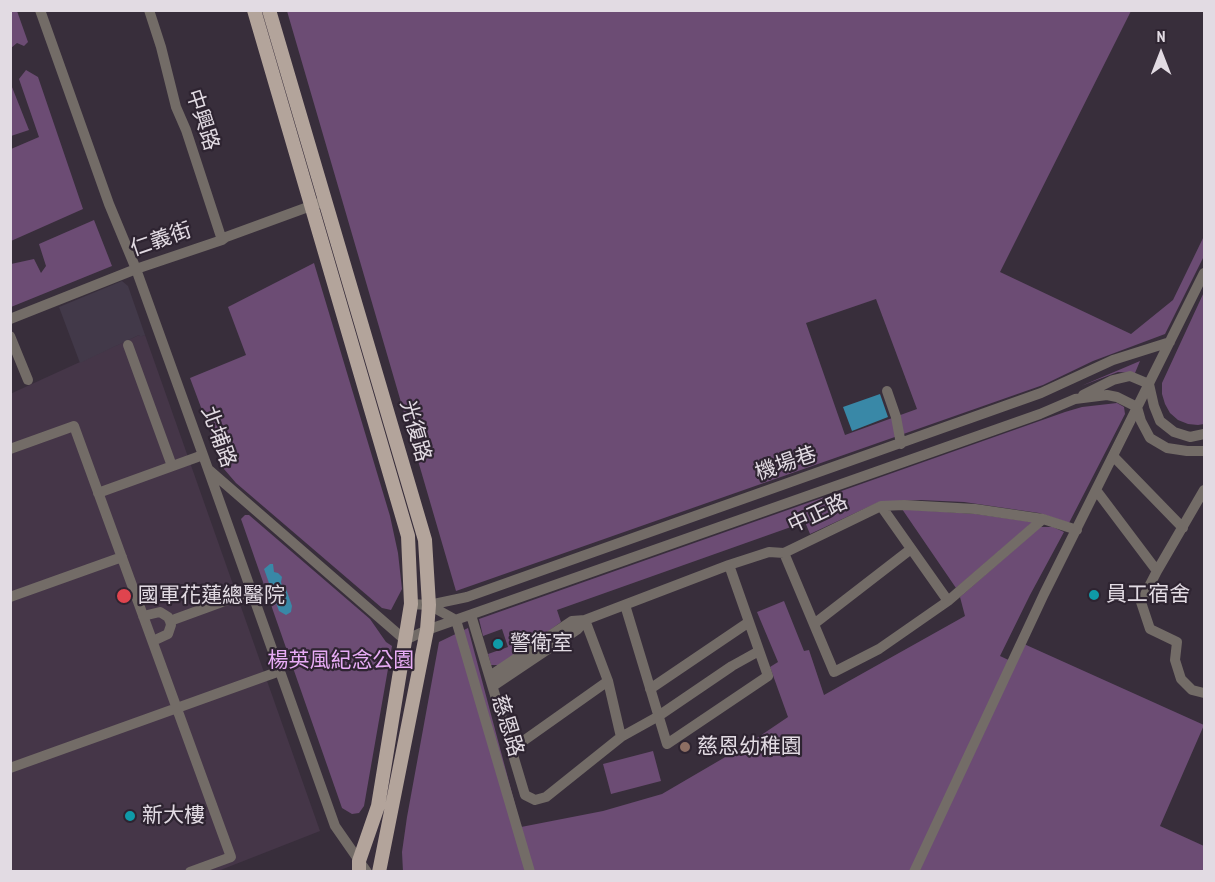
<!DOCTYPE html>
<meta charset="utf-8">
<style>
body{margin:0}
#map{position:relative;width:1215px;height:882px;overflow:hidden;background:#382e3b;font-family:"PT Sans Narrow",sans-serif}
canvas{display:block}
.frame{position:absolute;inset:0;border:12px solid #e2dbe3;pointer-events:none}
.north{position:absolute;left:1131px;top:24px;width:60px;height:60px;-webkit-text-stroke:4px #2e2431;paint-order:stroke;rotate:0deg;font-size:16px;font-weight:700;line-height:24px;text-align:center;color:#e2dbe3}
.north::after{content:'';display:block;margin:auto;width:21px;height:27px;background:#e2dbe3;clip-path:polygon(50% 0,100% 100%,50% 72%,0 100%)}
</style>
<div id="map">
<canvas width="1215" height="882"></canvas>
<div class="frame"></div>
<div class="north">N</div>
</div>
<script>
const ctx = document.querySelector('canvas').getContext('2d');
ctx.lineJoin = 'round';
function fill(path, color) { ctx.fillStyle = color; ctx.fill(path, 'evenodd'); }
const shape = rows => new Path2D(rows.map(r => 'M' + r).join(''));
function trace(path, color, width, dash) { ctx.strokeStyle = color; ctx.lineWidth = width; ctx.lineCap = dash ? 'butt' : 'round'; ctx.setLineDash(dash || []); ctx.stroke(path); }
function label(font, color, halo, rows, align = 'center') {
  ctx.font = font + ' "PT Sans Narrow","Noto Sans TC",sans-serif'; ctx.lineWidth = 4.5; ctx.setLineDash([]); ctx.textBaseline = 'middle'; ctx.strokeStyle = halo; ctx.fillStyle = color; for (const [text, x, y, turn = 0] of rows) {
    ctx.save(); ctx.translate(x, y); ctx.rotate((+turn || 0) * Math.PI / 180); ctx.textAlign = isNaN(turn) ? turn : align; if (halo) ctx.strokeText(text, 0, 0); ctx.fillText(text, 0, 0); ctx.restore();
  }
}
fill(shape([
 [139,335,140,336,145,335,320,831,218,871,11,871,10,394]
]), '#453648');
fill(shape([
 [122,281,128,286,145,335,140,337,139,335,80,363,59,307]
]), '#423949');
fill(shape([
 [11,10,17,11,28,42,24,46,17,43,11,48],
 [287,11,1131,11,1000,272,1131,334,1173,300,1204,236,1204,256,1165,334,1093,361,1043,385,456,591],
 [876,299,917,409,845,435,806,323],
 [26,70,38,77,83,209,11,241,11,149,39,137,19,79],
 [10,82,29,130,11,136,10,136],
 [94,220,112,266,11,307,11,264,34,259,41,273,46,266,39,244],
 [314,263,390,516,398,553,402,589,391,610,382,608,236,483,224,469,190,378,246,355,228,307],
 [1204,292,1204,424,1198,425,1188,424,1178,420,1170,413,1165,404,1162,394,1162,383],
 [1140,361,1135,373,1118,372,1081,386],
 [1117,403,1124,407,1125,414,1069,523,1039,513,964,502,920,500,879,502,810,534,805,522,557,610,561,622,502,665,491,665,488,654,508,647,502,629,483,636,479,619,1065,412,1082,407],
 [902,509,976,514,1033,522,956,588],
 [245,515,249,515,370,619,386,642,392,646,364,806,359,813,352,814,342,808,241,519],
 [1040,527,1053,527,1064,532,1030,595,1000,656,1015,663,1024,644,1204,725,1160,826,1204,846,1204,871,403,872,402,852,407,817,439,642,468,628,521,827,603,811,662,794,751,742,788,717,770,667,778,662,757,612,784,601,804,651,809,650,824,695,965,616,960,597],
 [653,751,661,781,611,794,603,764]
]), '#6c4c74');
fill(shape([
 [880,394,888,417,852,431,843,407],
 [270,564,273,564,274,572,278,573,282,577,281,582,282,586,285,586,292,606,291,612,286,615,279,611,264,569]
]), '#3988a7');
trace(shape([
 [40,10,109,204,136,269,203,455,335,826,367,872],
 [149,10,161,47,176,107,186,130,222,240],
 [10,319,136,269,222,240,226,237,319,203],
 [10,336,28,380],
 [128,345,172,466],
 [887,391,896,417,901,444],
 [1083,395,1113,380,1130,376,1149,384,1154,406,1160,421,1174,432,1190,437,1204,434],
 [1137,407,1141,421,1150,438,1167,448,1187,451,1204,451],
 [10,449,74,426,231,857,190,872],
 [1113,456,1183,528],
 [208,469,405,640,427,630,1040,414,1075,399,1107,395,1117,397,1137,407],
 [1096,490,1157,571,1204,490],
 [98,493,203,455],
 [881,506,948,601],
 [784,553,834,672,879,649,948,601,1043,519],
 [1157,571,1141,602,1150,629,1177,642,1175,660,1181,679,1192,690,1204,693],
 [10,597,122,557],
 [411,604,429,605,467,597,1041,393,1113,360,1170,342],
 [429,605,456,620,530,872],
 [625,605,667,744,768,676,729,565],
 [471,615,525,795,535,800,546,797,621,737,657,717,732,666,759,651],
 [143,616,160,612,168,617,170,621,171,625,168,634,153,641],
 [170,621,252,591],
 [814,624,911,549],
 [490,676,572,621,585,620,578,629,493,686],
 [650,689,749,622],
 [621,737,608,681,585,620,729,565,769,552,784,553,881,506,904,505,975,509,1043,519,1077,530],
 [512,749,608,681],
 [10,768,280,671],
 [914,872,1044,594,1204,273]
]), '#736c67', 10);
trace(shape([
 [254,10,408,536,411,604,378,806,359,861,359,872],
 [269,10,425,540,429,605,427,630,379,872]
]), '#b3a49b', 14);
for (const [x, y, r, color] of [
 [1094,595,6,"#0f9aa8"],
 [124,596,8,"#e0444e"],
 [498,644,6,"#0f9aa8"],
 [685,747,6,"#8d6e63"],
 [130,816,6,"#0f9aa8"]
]) { const dot = new Path2D(); dot.arc(x, y, r, 0, 2 * Math.PI); ctx.fillStyle = color; ctx.fill(dot); trace(dot, '#2e2431', 2); }
label('21px', '#e2dbe3', '#2e2431', [
 ["中興路",202,120,72],
 ["仁義街",161,240,-19],
 ["光復路",415,431,74],
 ["北埔路",218,437,70],
 ["機場巷",786,464,-19],
 ["中正路",818,514,-25],
 ["慈恩路",507,726,73]
]);
label('21px', '#e2dbe3', '#2e2431', [
 ["員工宿舍",1106,595],
 ["國軍花蓮總醫院",138,596],
 ["警衛室",510,644],
 ["慈恩幼稚園",697,747],
 ["新大樓",142,816]
], 'left');
label('21px', '#e8acf6', '#2e2431', [
 ["楊英風紀念公園",341,661]
]);
</script>
